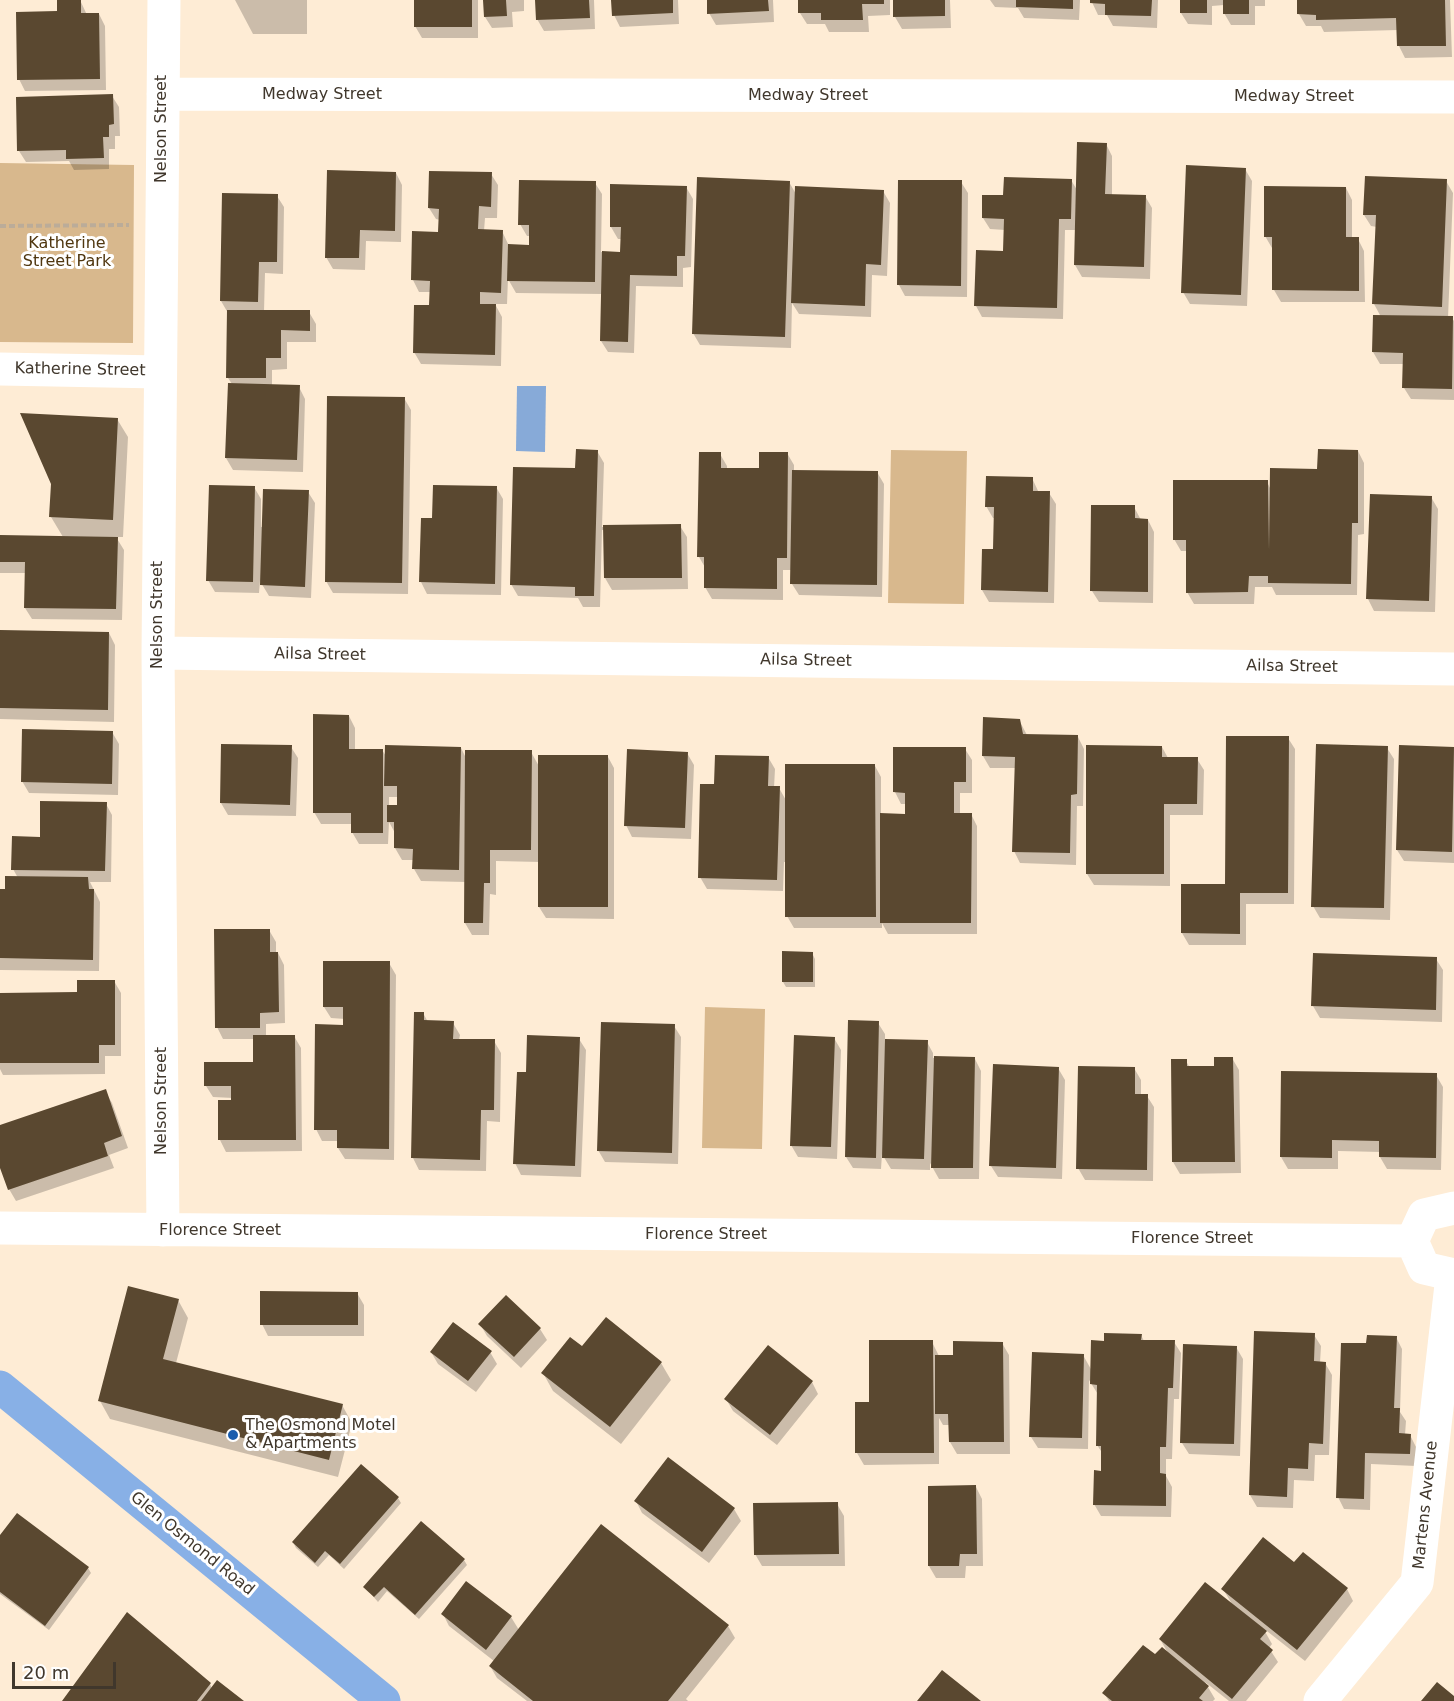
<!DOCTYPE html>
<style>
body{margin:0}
#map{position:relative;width:1454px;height:1701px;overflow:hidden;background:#feecd5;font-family:"DejaVu Sans",sans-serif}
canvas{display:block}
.scale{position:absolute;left:12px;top:1662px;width:104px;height:27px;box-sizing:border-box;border:3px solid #40372c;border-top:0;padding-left:8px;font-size:18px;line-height:21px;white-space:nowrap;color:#40372c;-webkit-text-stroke:4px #fff;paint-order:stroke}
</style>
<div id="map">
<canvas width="1454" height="1701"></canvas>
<div class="scale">20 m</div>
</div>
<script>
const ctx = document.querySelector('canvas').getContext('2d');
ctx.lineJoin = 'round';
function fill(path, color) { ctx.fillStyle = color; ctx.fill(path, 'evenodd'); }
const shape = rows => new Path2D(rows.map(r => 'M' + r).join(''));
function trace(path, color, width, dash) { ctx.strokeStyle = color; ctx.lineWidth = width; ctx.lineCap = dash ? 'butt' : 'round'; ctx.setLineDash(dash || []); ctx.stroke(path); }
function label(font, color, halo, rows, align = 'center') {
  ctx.font = font + ' "DejaVu Sans",sans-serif'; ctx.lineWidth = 6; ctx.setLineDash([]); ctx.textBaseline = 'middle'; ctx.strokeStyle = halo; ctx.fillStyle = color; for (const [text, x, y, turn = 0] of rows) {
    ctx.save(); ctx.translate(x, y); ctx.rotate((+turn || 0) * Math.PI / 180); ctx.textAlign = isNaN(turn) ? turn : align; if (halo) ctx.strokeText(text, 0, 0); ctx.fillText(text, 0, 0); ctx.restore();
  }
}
fill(shape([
 [0,163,134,165,133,343,0,342],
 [891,450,967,451,964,604,888,603],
 [705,1007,765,1009,762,1149,702,1148]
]), '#d8b88d');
fill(shape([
 [517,386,546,386,545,452,516,451]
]), '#87aad8');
fill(shape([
 [80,0,87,15,99,14,105,26,106,90,25,91,19,79,59,12],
 [235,0,307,0,307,34,253,34],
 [415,0,478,0,478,38,422,38,415,26],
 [484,0,524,0,524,11,512,12,513,27,492,28,485,17],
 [536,0,594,0,595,29,544,31,537,19],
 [613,0,678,0,679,24,620,27,614,15],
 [708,0,773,0,774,22,716,25,709,13],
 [800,0,890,0,890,15,868,16,869,32,829,32,825,24,807,24,800,13],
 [894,0,950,0,951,28,902,29,895,17],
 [990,0,1080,0,1079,20,1024,18,1018,8,995,7],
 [1091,0,1158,0,1157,28,1113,26,1107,15,1098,15],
 [1181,0,1265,0,1265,6,1255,6,1255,25,1231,25,1224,13,1224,5,1212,6,1212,25,1188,24,1181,13],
 [1298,0,1450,0,1452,57,1405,58,1399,46,1398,30,1324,32,1321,26,1306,26,1299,14],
 [112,96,119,107,120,136,115,136,115,149,109,149,109,169,74,170,69,161,26,162,19,151],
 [1106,144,1112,156,1112,195,1145,196,1152,208,1150,279,1082,277,1075,265,1076,230,1065,230,1063,319,982,317,976,306,1004,252,1005,230,990,229,983,218,1004,197,1071,180,1077,190],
 [1245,169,1252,181,1247,306,1190,304,1183,292],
 [396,173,402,185,401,242,366,241,365,270,333,269,326,257],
 [491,174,498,185,497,218,485,218,484,231,502,231,509,246,530,246,530,236,527,236,520,224,595,183,602,194,601,252,622,253,622,239,618,239,611,227,686,187,693,199,691,267,683,268,683,287,636,286,634,353,608,352,601,341,602,294,516,293,508,279,507,304,495,304,502,317,501,366,421,364,414,352,430,307,431,292,419,292,413,280,440,234,440,220,436,219,429,208],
 [1446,181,1453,193,1448,318,1452,318,1454,321,1454,400,1411,399,1404,388,1404,364,1380,364,1373,352,1381,317,1374,304,1377,227,1371,226,1364,215],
 [789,182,796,194,883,191,890,203,887,276,872,275,871,317,799,314,792,303,791,348,700,345,693,333],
 [961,182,968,193,967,297,905,296,899,285],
 [1346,188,1352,200,1352,239,1358,239,1364,251,1365,302,1281,302,1274,290,1272,248,1265,236],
 [277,196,284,207,283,274,265,273,264,312,309,312,316,324,316,342,287,342,287,369,272,370,272,386,299,387,305,399,303,472,233,470,226,458,232,384,228,378,228,313,221,301],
 [404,398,411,410,408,594,333,593,326,581],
 [117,419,128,437,123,537,116,537,124,550,122,620,32,619,25,608,26,573,0,573,0,536,63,537,51,517],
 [597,451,604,463,602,527,680,526,687,537,688,589,612,590,605,578,605,530,602,530,600,607,583,607,578,598,518,596,511,584,577,470],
 [1358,451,1364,463,1364,534,1358,535,1357,595,1276,595,1272,587,1255,587,1254,604,1194,604,1187,592,1187,551,1181,551,1174,539,1267,482,1270,488,1319,470],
 [787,453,794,465,794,471,877,472,884,484,882,597,799,595,792,584,792,570,783,570,783,600,712,599,705,587,706,569,699,557,720,454,727,466,727,470,760,470],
 [1032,478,1039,493,1049,493,1056,504,1054,603,989,602,982,590,995,551,995,518,993,518,986,506],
 [254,487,261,499,261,527,264,527,308,492,315,503,311,598,269,596,260,581,259,593,215,592,208,580],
 [496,487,503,499,501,595,427,594,421,582,434,519],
 [1431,497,1438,509,1435,612,1374,611,1368,599],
 [1134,507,1141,520,1148,520,1154,532,1153,603,1099,602,1092,591],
 [0,631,109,633,115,645,114,722,0,719],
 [349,716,355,728,355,750,382,750,386,756,461,748,466,758,531,752,540,768,608,757,614,768,614,919,546,918,539,907,540,862,496,861,496,895,490,894,489,935,472,935,465,923,466,882,421,881,414,869,414,860,402,860,395,848,395,833,389,822,388,844,359,844,352,832,352,824,321,824,314,812],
 [389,797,399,797,398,806,389,806],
 [985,719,1019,720,1027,735,1078,737,1084,749,1083,806,1077,806,1076,865,1020,863,1014,851,1016,768,990,768,983,756],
 [112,732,119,744,118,795,29,793,22,781],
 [1288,738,1295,749,1294,904,1246,904,1246,945,1189,945,1182,933,1182,885,1227,885],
 [291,747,298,758,296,816,228,815,221,803],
 [1162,747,1168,758,1197,759,1204,770,1203,815,1170,815,1170,886,1094,885,1087,874],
 [1400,747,1454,748,1454,863,1404,861,1397,850],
 [1387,748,1394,759,1390,920,1320,918,1313,906],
 [965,749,972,760,972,793,960,793,960,814,971,814,977,826,977,934,888,934,882,923,882,928,794,928,787,916,787,862,784,862,783,891,707,889,700,877,716,786,768,757,775,769,774,788,779,788,787,802,875,766,881,777,881,815,907,815,907,804,901,804,895,792],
 [687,753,694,765,691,839,632,837,626,825],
 [106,804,112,815,111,882,90,882,100,902,99,971,0,970,0,891,7,891,18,878,13,869],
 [269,930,276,942,276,954,278,953,284,965,285,1023,266,1024,266,1036,294,1036,301,1048,302,1151,226,1152,220,1140,233,1098,213,1097,206,1086,254,1063,254,1039,223,1039,217,1027],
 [783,953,812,953,815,959,815,987,786,987,783,982],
 [1436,959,1443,970,1442,1022,1320,1018,1313,1006],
 [389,963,396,975,394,1160,345,1159,338,1148,338,1141,322,1141,316,1129,344,1026,345,1019,331,1018,324,1007],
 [114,981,121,993,121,1056,105,1056,105,1074,3,1075,0,1069,0,994,78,994],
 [423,1013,428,1022,453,1023,460,1035,459,1040,494,1041,501,1053,500,1122,487,1121,486,1171,419,1170,413,1158],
 [878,1023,885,1034,885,1040,927,1042,933,1053,933,1058,975,1059,981,1071,979,1179,939,1179,930,1163,930,1170,891,1169,882,1154,881,1169,853,1168,846,1157],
 [674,1026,681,1037,678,1164,605,1162,598,1150],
 [834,1038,841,1050,837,1159,798,1157,791,1145],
 [579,1039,586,1050,581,1177,521,1175,515,1163,528,1074],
 [1232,1058,1239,1070,1241,1173,1180,1174,1173,1162,1172,1061,1186,1061,1190,1068,1215,1068],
 [1058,1068,1065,1080,1062,1179,998,1177,991,1166],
 [1134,1068,1141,1080,1141,1096,1147,1096,1154,1107,1153,1181,1085,1180,1078,1168],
 [1436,1075,1443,1087,1441,1170,1387,1169,1380,1157,1381,1152,1338,1151,1338,1169,1288,1169,1281,1157],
 [105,1091,112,1103,128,1148,109,1155,114,1168,16,1201,9,1189,0,1163,0,1127],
 [357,1293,364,1305,364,1336,268,1336,262,1324],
 [178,1300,188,1318,176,1363,342,1405,352,1423,338,1477,110,1419,100,1401],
 [480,1324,540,1329,547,1340,521,1368,487,1336],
 [1141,1335,1144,1341,1174,1342,1181,1353,1179,1399,1174,1399,1172,1459,1166,1459,1166,1476,1172,1487,1171,1517,1101,1516,1094,1504,1102,1473,1103,1454,1097,1445,1099,1396,1089,1380,1088,1449,1038,1448,1031,1437,1083,1355,1092,1371,1106,1342],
 [1314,1335,1321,1346,1320,1363,1325,1363,1332,1375,1329,1455,1315,1455,1314,1481,1294,1480,1293,1508,1257,1507,1250,1495],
 [1396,1337,1402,1349,1400,1412,1406,1421,1405,1435,1410,1435,1416,1447,1416,1466,1371,1464,1370,1510,1344,1509,1338,1497,1368,1345],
 [932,1342,939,1356,954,1356,1002,1343,1009,1355,1010,1454,957,1454,950,1442,950,1425,943,1425,939,1418,939,1464,864,1465,857,1453,871,1403],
 [1236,1347,1243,1359,1240,1456,1189,1454,1182,1443],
 [583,1348,661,1363,671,1380,621,1444,553,1391,543,1373],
 [431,1352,490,1352,497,1364,476,1392,438,1364],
 [812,1382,818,1394,777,1445,733,1411,726,1399],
 [668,1459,734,1509,741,1521,709,1563,642,1513,636,1501],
 [361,1466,398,1498,401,1503,344,1569,329,1555,318,1567,296,1548,293,1542],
 [929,1487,976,1487,982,1499,983,1566,966,1566,965,1578,936,1578,929,1566],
 [837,1504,844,1516,845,1566,762,1566,755,1554],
 [0,1538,88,1568,91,1573,49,1630,0,1594],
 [464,1560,467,1565,419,1619,387,1591,378,1602,365,1587],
 [1294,1564,1347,1589,1353,1601,1305,1661,1263,1628,1272,1644,1269,1648,1278,1662,1246,1701,1229,1701,1205,1682,1215,1699,1213,1701,1109,1701,1104,1693,1155,1656,1169,1655,1160,1639,1232,1604,1223,1589],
 [443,1614,511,1617,519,1630,728,1626,735,1638,686,1699,688,1701,527,1701,497,1678,490,1666,494,1661,449,1626],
 [210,1684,212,1689,241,1701,64,1701]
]), '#0003');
fill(shape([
 [57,0,81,0,81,13,99,13,100,79,17,80,16,12,57,11],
 [414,0,472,0,472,27,414,27],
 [483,0,506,0,507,16,484,17],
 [535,0,589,0,590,18,536,20],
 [611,0,673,0,673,13,612,16],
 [707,0,768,0,769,11,707,14],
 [798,0,884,0,884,4,862,4,863,20,821,20,821,13,798,13],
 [893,0,945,0,945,16,893,17],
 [1016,0,1073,0,1073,9,1016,7],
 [1090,0,1152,0,1151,16,1105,15,1105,4,1090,3],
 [1180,0,1207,0,1207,13,1180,13],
 [1223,0,1249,0,1249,14,1223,14],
 [1297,0,1445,0,1446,46,1397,46,1396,18,1316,20,1316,15,1297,14],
 [113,94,114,124,109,125,109,137,103,137,104,158,66,159,66,150,17,151,16,97],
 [1077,142,1107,143,1105,194,1146,195,1144,267,1074,265],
 [1186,165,1246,168,1241,295,1181,293],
 [327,170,396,172,395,231,360,230,359,258,325,258],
 [429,171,492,172,491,207,479,206,478,229,503,230,501,293,480,292,480,304,496,304,495,355,413,353,414,305,429,305,430,281,411,280,412,231,438,232,439,209,428,208],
 [1365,176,1447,179,1442,307,1372,304,1376,215,1363,215],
 [697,177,790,181,785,337,692,334],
 [1004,177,1072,179,1071,219,1059,219,1057,308,974,306,976,250,1003,251,1004,219,982,218,982,195,1003,195],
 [519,180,596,181,595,282,507,281,508,244,529,245,529,225,518,225],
 [898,180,962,180,961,286,897,285],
 [610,184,687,186,685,256,677,256,677,276,630,275,628,342,600,341,602,251,620,252,621,227,610,227],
 [795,186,884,190,881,265,866,264,865,306,791,303],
 [1264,186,1346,187,1346,237,1359,237,1359,291,1272,290,1272,237,1264,237],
 [222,193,278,194,277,262,259,262,258,302,220,301],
 [227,310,310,310,310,331,281,330,281,358,266,358,266,378,226,378],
 [1373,315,1453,316,1452,389,1402,388,1403,353,1372,352],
 [228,383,300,385,297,460,225,458],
 [327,396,405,397,402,583,325,582],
 [20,413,118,418,113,520,49,517,51,484],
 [576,449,598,450,594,596,575,596,575,587,510,585,513,467,575,468],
 [1318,449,1358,450,1358,523,1352,523,1351,584,1268,583,1268,576,1249,576,1248,592,1186,593,1186,540,1173,540,1173,480,1268,480,1269,550,1270,468,1317,469],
 [699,452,721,452,721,468,759,468,759,452,788,452,787,558,777,558,777,589,704,588,704,557,697,557],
 [792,470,878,471,877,585,790,584],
 [986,476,1033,477,1033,491,1050,491,1048,592,981,590,982,549,993,549,994,507,985,507],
 [209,485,255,486,253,582,206,581],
 [433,485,497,486,495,584,419,582,421,518,432,518],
 [263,489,309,490,305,587,260,585],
 [1370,494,1432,496,1429,601,1366,599],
 [1091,505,1135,505,1135,518,1148,519,1148,592,1090,591],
 [681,524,682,578,604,578,603,525],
 [0,535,118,537,116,609,24,608,25,562,0,562],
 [0,630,109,632,108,710,0,708],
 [313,714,349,715,349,749,383,749,383,833,351,833,351,813,313,813],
 [983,717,1020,719,1023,734,1078,735,1077,794,1071,795,1070,853,1012,852,1015,757,982,756],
 [22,729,113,731,112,784,21,782],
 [1226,736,1289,736,1288,893,1240,893,1240,934,1181,933,1181,884,1225,884],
 [221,744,292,745,290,805,220,803],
 [1316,744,1388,746,1384,908,1311,907],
 [385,745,461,747,459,870,412,869,413,849,394,848,394,822,387,822,387,805,397,805,397,786,384,786],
 [1086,745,1162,746,1162,757,1198,757,1197,804,1164,804,1164,874,1086,874],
 [1399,745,1454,747,1452,852,1396,850],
 [893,747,966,747,966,782,954,782,954,813,972,813,971,923,880,923,880,813,905,814,905,793,893,792],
 [627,749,688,752,685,828,624,826],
 [465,750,532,750,531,850,490,850,490,883,484,883,483,923,464,923],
 [538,755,608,755,608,907,538,907],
 [715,755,769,756,768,786,780,786,777,880,698,878,700,784,714,784],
 [785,764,875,764,876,917,785,917],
 [40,801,107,802,105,871,11,870,12,836,40,837],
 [5,876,88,877,89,889,94,889,93,960,0,958,0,889,5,889],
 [214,929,270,929,270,952,278,952,279,1012,260,1013,260,1028,215,1028],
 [782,951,813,952,813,982,782,982],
 [1313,953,1437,957,1436,1010,1311,1006],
 [323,961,390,961,389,1149,337,1148,337,1130,314,1130,315,1024,343,1025,343,1007,323,1007],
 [77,980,115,980,115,1045,99,1045,99,1063,0,1063,0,993,77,992],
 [414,1012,424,1012,424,1020,454,1021,453,1039,495,1039,494,1110,481,1110,480,1160,411,1158],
 [848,1020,879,1021,876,1158,845,1157],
 [601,1022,675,1024,672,1153,597,1151],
 [253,1035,295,1035,296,1140,218,1140,218,1100,231,1100,231,1086,204,1086,204,1062,253,1062],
 [527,1035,580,1037,575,1166,513,1164,517,1072,526,1072],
 [794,1035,835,1037,831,1147,790,1146],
 [885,1039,928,1040,924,1159,882,1158],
 [934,1056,975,1057,973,1168,931,1168],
 [1214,1057,1233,1057,1235,1162,1172,1162,1171,1059,1187,1059,1187,1066,1214,1066],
 [993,1064,1059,1067,1056,1168,989,1166],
 [1078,1066,1135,1067,1135,1094,1148,1094,1147,1170,1076,1169],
 [1281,1071,1437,1073,1436,1158,1379,1157,1379,1141,1332,1140,1332,1158,1280,1157],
 [106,1089,122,1136,104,1143,108,1156,8,1190,0,1168,0,1125],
 [128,1286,179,1299,163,1359,343,1404,329,1460,98,1401],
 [260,1291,358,1292,358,1325,260,1325],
 [506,1295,541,1328,514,1357,478,1324],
 [606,1317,662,1362,610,1427,541,1373,570,1337,582,1346],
 [453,1322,492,1351,468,1381,430,1352],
 [1254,1331,1315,1333,1314,1361,1326,1362,1323,1444,1309,1443,1308,1469,1288,1468,1287,1497,1249,1495],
 [1104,1333,1142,1334,1141,1340,1175,1340,1173,1388,1168,1388,1166,1447,1160,1447,1160,1473,1166,1474,1166,1506,1093,1505,1094,1470,1101,1471,1101,1446,1096,1446,1097,1385,1090,1384,1091,1340,1104,1341],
 [1367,1335,1397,1336,1394,1408,1400,1408,1399,1433,1411,1434,1410,1454,1365,1453,1364,1499,1336,1498,1341,1343,1366,1343],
 [869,1340,933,1340,934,1453,855,1453,855,1402,869,1402],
 [953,1341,1003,1342,1004,1442,949,1442,948,1414,935,1414,935,1355,953,1355],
 [1183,1344,1237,1346,1234,1444,1180,1443],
 [768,1345,813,1381,770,1435,724,1399],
 [1032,1352,1084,1354,1082,1438,1029,1437],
 [668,1457,735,1508,702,1552,634,1501],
 [361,1464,399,1497,340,1564,325,1551,315,1563,292,1542],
 [976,1485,977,1554,960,1554,959,1566,928,1566,928,1486],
 [838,1502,839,1554,754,1555,753,1503],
 [17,1513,89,1567,45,1626,0,1592,0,1535],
 [421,1521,465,1559,415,1615,384,1587,374,1597,363,1587],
 [601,1524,729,1625,668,1701,533,1701,489,1666],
 [1263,1537,1294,1562,1303,1552,1348,1588,1297,1650,1221,1589],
 [466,1581,512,1616,486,1650,441,1614],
 [1205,1582,1267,1631,1260,1639,1273,1650,1232,1699,1159,1639],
 [127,1612,211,1683,197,1701,62,1701],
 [1143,1645,1155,1654,1162,1647,1209,1686,1199,1698,1203,1701,1112,1701,1102,1693],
 [942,1670,981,1701,917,1701],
 [217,1680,244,1701,201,1701],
 [1437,1682,1454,1696,1454,1701,1421,1701]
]), '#5a4830');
trace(shape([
 [0,226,129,225]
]), '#bbac99', 4, [6, 3]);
trace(shape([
 [163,94,1454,97],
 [0,369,160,372],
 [158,653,1454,669],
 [1454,1208,1424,1215,1412,1241,1424,1268,1454,1275],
 [0,1228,1412,1241],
 [163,1230,158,653,164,0],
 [1320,1701,1417,1583,1452,1276]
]), '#fff', 33);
trace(shape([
 [0,1387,384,1701]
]), '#88b0e6', 33);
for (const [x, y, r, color] of [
 [233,1435,6,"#195cad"]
]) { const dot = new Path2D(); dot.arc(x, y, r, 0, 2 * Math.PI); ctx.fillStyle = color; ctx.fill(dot); trace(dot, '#fff', 2); }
label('16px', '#40372c', '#fff', [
 ["Medway Street",322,95],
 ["Medway Street",808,96],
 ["Medway Street",1294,97],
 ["Nelson Street",162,129,-90],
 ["Katherine Street",80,370,1],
 ["Nelson Street",158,615,-90],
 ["Ailsa Street",320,655,1],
 ["Ailsa Street",806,661,1],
 ["Ailsa Street",1292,667,1],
 ["Nelson Street",162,1101,-90],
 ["Florence Street",220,1231],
 ["Florence Street",706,1235],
 ["Florence Street",1192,1239],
 ["Martens Avenue",1426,1505,-84],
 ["Glen Osmond Road",192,1544,39]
]);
label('16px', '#503710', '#fff', [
 ["Katherine",67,244],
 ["Street Park",67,262]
]);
label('16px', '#40372c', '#fff', [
 ["The Osmond Motel",245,1426],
 ["& Apartments",245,1444]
], 'left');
</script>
